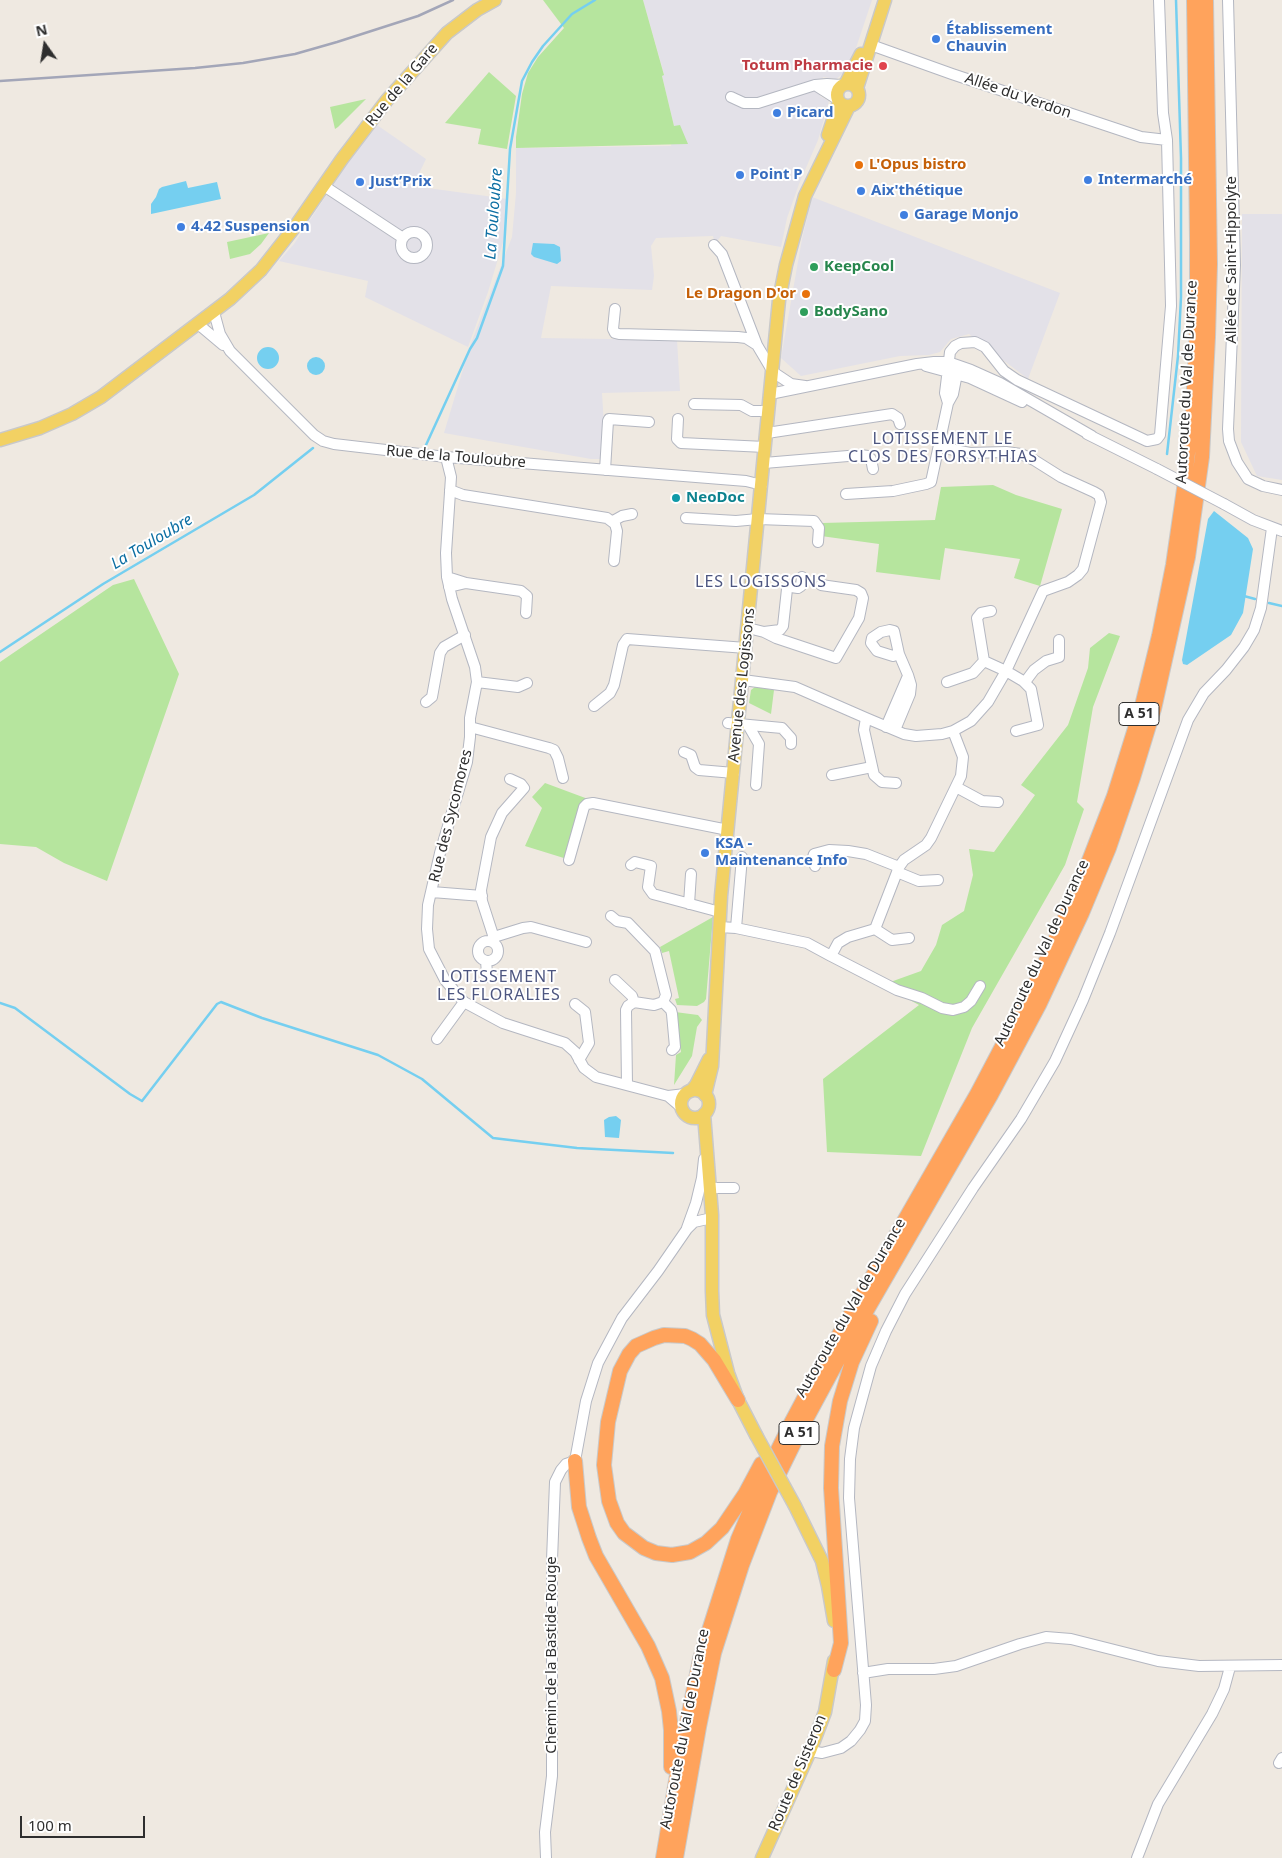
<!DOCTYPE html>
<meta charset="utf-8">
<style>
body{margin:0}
#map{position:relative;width:1282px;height:1858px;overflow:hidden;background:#efe9e1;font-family:"Noto Sans",sans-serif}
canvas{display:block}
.north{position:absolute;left:20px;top:20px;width:50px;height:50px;-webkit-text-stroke:4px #fff;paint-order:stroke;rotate:347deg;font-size:14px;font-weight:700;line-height:20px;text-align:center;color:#2e2e2e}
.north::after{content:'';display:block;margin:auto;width:18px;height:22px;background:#2e2e2e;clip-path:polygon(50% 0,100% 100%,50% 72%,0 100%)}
.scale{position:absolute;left:20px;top:1816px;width:125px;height:22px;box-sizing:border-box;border:2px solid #2e2e2e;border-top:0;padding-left:6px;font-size:15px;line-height:18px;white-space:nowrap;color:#2e2e2e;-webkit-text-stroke:4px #fff;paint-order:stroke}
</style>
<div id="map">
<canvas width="1282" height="1858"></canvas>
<div class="north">N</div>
<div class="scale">100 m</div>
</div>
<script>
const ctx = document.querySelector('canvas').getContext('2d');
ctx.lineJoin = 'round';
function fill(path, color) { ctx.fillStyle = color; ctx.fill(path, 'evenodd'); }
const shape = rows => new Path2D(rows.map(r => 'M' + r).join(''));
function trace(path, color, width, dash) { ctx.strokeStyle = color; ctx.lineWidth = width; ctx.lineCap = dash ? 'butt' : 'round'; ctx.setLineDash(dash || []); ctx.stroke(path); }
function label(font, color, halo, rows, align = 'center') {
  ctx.font = font + ' "Noto Sans",sans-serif'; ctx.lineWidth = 4; ctx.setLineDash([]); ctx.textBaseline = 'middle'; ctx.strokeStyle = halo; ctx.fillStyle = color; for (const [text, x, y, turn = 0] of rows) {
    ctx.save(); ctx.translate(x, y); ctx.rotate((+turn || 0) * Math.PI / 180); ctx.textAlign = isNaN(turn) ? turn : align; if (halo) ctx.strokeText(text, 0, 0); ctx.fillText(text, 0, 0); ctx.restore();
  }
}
fill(shape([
 [643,0,872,0,849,69,836,79,823,77,820,96,829,101,818,140,799,184,787,218,781,247,721,236,715,244,713,236,656,238,651,246,654,276,652,290,551,286,541,338,677,340,680,391,602,393,606,459,591,459,444,433,470,346,512,237,516,193,516,148,671,146,674,126,662,76,664,74],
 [377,125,426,159,413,186,508,199,504,239,488,292,468,347,365,297,368,281,279,261,294,244,357,149],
 [812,197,1060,293,1028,379,969,334,951,339,940,352,929,355,900,356,801,376,781,358,802,239],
 [1242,214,1282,214,1282,480,1257,476,1241,442]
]), '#e3e1e8');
fill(shape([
 [543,0,643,0,664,75,662,76,674,126,680,125,688,144,516,148,516,137,522,94,528,73,538,57,564,28],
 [489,72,516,96,507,149,478,144,481,129,445,123],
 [366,99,338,127,335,129,330,107],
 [269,233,261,244,250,254,230,259,227,242],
 [993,485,1016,495,1062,509,1040,586,1014,578,1020,559,945,548,940,580,876,572,879,544,821,536,822,523,935,520,941,487],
 [134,579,179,674,107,881,64,863,36,847,0,844,0,662,113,585],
 [1109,633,1120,636,1093,707,1077,802,1084,809,1065,865,972,1028,921,1156,827,1152,823,1079,919,1005,882,985,921,971,936,945,942,925,964,911,973,875,969,849,994,852,1035,795,1021,785,1068,725,1088,668,1090,648],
 [755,687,774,690,771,714,749,703,751,690],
 [545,783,588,799,567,859,525,846,542,808,532,797],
 [713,917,706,999,704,1002,697,1006,677,1005,675,999,679,998,669,951,662,953,660,947],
 [675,1012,698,1015,702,1020,697,1027,692,1056,674,1085,676,1055,681,1052]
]), '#b6e59e');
fill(shape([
 [186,181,188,188,217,182,221,199,151,214,151,204,156,197,159,189,162,187],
 [533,243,554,244,560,247,561,261,557,264,534,257,531,254],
 '257 358a11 11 0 1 1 22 0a11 11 0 1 1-22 0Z',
 '307 366a9 9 0 1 1 18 0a9 9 0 1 1-18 0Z',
 [1214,511,1248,538,1253,549,1243,613,1231,635,1187,665,1183,664,1182,660,1208,519],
 [616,1116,621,1120,619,1138,605,1137,604,1120,609,1117]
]), '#75cff0');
trace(shape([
 [426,445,470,349,477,338,503,266,510,149,522,81,532,62,543,46,572,14,595,0],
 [1167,454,1178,356,1181,297,1181,158,1176,0],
 [1244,596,1255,599],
 [1269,603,1282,606],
 [0,652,103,584,254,495,313,448],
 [0,1003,15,1008,130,1094,142,1101,217,1004,221,1002,262,1018,378,1055,422,1079,493,1138,577,1148,673,1153]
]), '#75cff0', 2.5);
const minor = shape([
 [1228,0,1235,265,1228,429,1229,441,1237,462,1248,479,1263,486,1282,490],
 [871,45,952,74,1141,137,1167,140],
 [815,85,837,99],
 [731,97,744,103,758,103,815,85,827,84,841,85],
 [324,186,403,238],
 '401 245a13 13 0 1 1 26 0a13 13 0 1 1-26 0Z',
 [714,245,722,254,757,345,773,372,791,384,805,386],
 [615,309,613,329,615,333,619,334,738,337,746,338,757,345],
 [214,312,220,334,230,351,314,435,323,441,334,444,446,457,746,481,762,485],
 [198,324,223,345],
 [926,366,970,378,1022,402],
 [770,394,917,364,934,362,948,362,971,370,1000,383,1092,436],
 [948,403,945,393,950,352,955,346,961,343,975,342,985,347,1004,371,1017,380,1147,441,1157,439,1160,435,1171,306,1167,140,1163,113,1159,0],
 [694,404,741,405,752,411,769,411],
 [678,419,677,439,681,443,765,447],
 [767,433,892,414,898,418,900,424],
 [1087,434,1157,469],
 [446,457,451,477,446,553,447,577,452,599,475,667,477,682,470,718,470,737,467,762,440,853,428,905,427,929,429,949,445,980,464,1002,503,1023,565,1043,575,1052,584,1068,596,1077,668,1096,685,1094],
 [764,463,860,455,868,456,871,459,873,469],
 [605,470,608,421,609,419,649,422],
 [450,490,463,495,607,518,615,524,617,531,614,561],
 [846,494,893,491,926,484,931,482,948,403,953,394,958,368],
 [1224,504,1253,520,1282,531],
 [686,518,736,521,758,519,814,521,819,528,818,542],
 [613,521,622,516,632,514],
 [447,577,466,583,449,587],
 [466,583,521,591,527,596,526,613],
 [991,611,981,613,977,618,984,661,1006,671,1023,681,1031,689,1038,725,1016,731],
 [748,628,764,632,780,630,783,626,787,589,791,587,798,588,801,586,802,577],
 [764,632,776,638,836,658,859,618,863,598,861,593,856,590,821,585],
 [743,680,795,687,866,718,904,734,916,736,942,734,953,731,971,721,988,702,1006,671,1043,591,1068,582,1078,575,1083,569,1101,502,1099,495,1094,492,1061,477,1034,460,1021,454,1006,452,970,453,939,447],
 [477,682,518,687,527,683],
 [947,682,973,673,984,661],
 [1025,682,1034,670,1046,661,1059,657,1059,640],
 [426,702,432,697,440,653,444,647,465,635],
 [594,706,610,693,614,685,623,645,627,639,746,648],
 [866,718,864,730,874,775,882,782,896,783],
 [728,723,782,728,791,738,791,744],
 [748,725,759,744,756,785],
 [470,727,549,748,554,750,558,758,563,778],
 [886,727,908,676],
 [895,730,910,694,911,685,908,675,899,654,894,631,890,630,881,632,872,638,871,643,877,651,893,656,899,654],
 [684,752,691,755,695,767,699,770,734,773],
 [832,775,872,767],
 [956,787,982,801,998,802],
 [569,860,584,807,587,804,593,803,728,830],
 [631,865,635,862,651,866,648,887,653,894,720,912],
 [815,866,813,857,814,854,829,850,848,851,866,854,899,867],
 [897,872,919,881,938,880],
 [432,892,482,896],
 [689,904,691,874],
 [611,916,617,921,628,923,655,951,666,995,663,1002],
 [719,927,736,928,807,943,831,956,838,943,848,937,875,929,899,867,904,860,926,845,931,838,961,776,963,757,953,731],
 [736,928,742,857],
 [875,929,892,940,909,938],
 [494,937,523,928,531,927,586,942],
 '478 951a10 10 0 1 1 20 0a10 10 0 1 1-20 0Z',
 [492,942,493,935,482,901,481,890,491,837,502,813,524,788,521,784,510,779],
 [831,956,897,990,922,998,942,1008,953,1010,964,1007,971,1001,980,986],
 [486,961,487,973,489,977],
 [615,980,632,996,634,1002],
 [663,1002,671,1010,672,1014,675,1047,672,1050],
 [575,1004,585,1012,589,1043,579,1060],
 [437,1039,464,1002],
 [627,1085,626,1010,628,1006,634,1002,654,1005,663,1002],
 [668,1096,682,1108],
 [710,1188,734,1188],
 [687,1228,696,1203,702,1178,704,1159],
 [863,1673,888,1669,934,1669,956,1666,1020,1644,1046,1637,1071,1639,1158,1661,1199,1666,1282,1665],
 [810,1751,822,1753,841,1748,851,1741,860,1730,865,1721,866,1705,849,1498,850,1459,854,1428,871,1366,886,1331,905,1294,973,1188,1021,1119,1055,1061,1083,1000,1110,933,1188,720,1204,693,1226,670,1244,647,1254,630,1261,608,1272,528],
 [1279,1763,1282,1758],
 [546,1858,545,1832,552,1776,552,1560,555,1482,561,1470,566,1464,575,1461,586,1401,598,1363,622,1318,658,1271,687,1229,694,1222,712,1218],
 [1137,1858,1158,1804,1212,1714,1224,1689,1230,1667]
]);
const major = shape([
 [846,83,861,54],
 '837 95a11 11 0 1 1 22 0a11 11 0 1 1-22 0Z',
 [857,88,885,0],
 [828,135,839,102],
 [0,440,40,428,72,414,101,397,230,299,261,270,297,224,342,159,387,100,447,33,477,10,495,0],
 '681 1104a14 14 0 1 1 28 0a14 14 0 1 1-28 0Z',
 [691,1091,696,1085,709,1059],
 [705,1095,712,1066,721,896,779,300,786,265,805,196,849,106],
 [704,1114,712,1215,712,1291,713,1315,728,1373,738,1400,756,1435],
 [795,1506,822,1561,828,1586,834,1621],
 [762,1858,810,1751,825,1712,834,1661]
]);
const highway = shape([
 [738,1400,714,1360,700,1344,692,1339,685,1336,664,1335,654,1338,636,1346,629,1354,620,1371,608,1422,604,1465,609,1501,617,1523,624,1533,644,1548,656,1553,672,1555,690,1552,706,1543,722,1528,745,1494,761,1464],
 [575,1461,579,1507,589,1538,596,1556,648,1646,662,1678,669,1711,671,1730,671,1767],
 [834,1670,841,1643,831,1488,832,1446,840,1401,852,1362,871,1321],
 [663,1858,680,1757,700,1659,738,1539,763,1480,791,1423,825,1359,977,1094,1039,976,1080,884,1114,796,1142,706,1159,636,1173,565,1184,489,1193,409,1197,324,1197,239,1194,0],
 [676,1858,699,1727,714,1653,742,1565,770,1492,803,1425,837,1362,991,1095,1039,1005,1082,913,1109,848,1133,778,1154,709,1188,557,1202,457,1208,337,1210,264,1206,0]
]);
trace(minor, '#b4b7c1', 12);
trace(major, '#c9c9c9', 15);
trace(highway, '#c9c9c9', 16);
trace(minor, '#fff', 10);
trace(major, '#f2d163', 12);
trace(highway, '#ffa35c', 14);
trace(shape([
 [0,81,195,68,243,63,295,54,337,42,418,16,453,0]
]), '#a3a6b8', 2.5);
const minorBridge = shape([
 [1157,469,1224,504]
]);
const majorBridge = shape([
 [756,1435,795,1506]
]);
trace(minorBridge, '#b4b7c1', 12, []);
trace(majorBridge, '#c9c9c9', 15, []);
trace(minorBridge, '#fff', 10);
trace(majorBridge, '#f2d163', 12);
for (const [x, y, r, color] of [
 [936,39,5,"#3f7fe0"],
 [883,66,5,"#e0444e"],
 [777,113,5,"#3f7fe0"],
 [859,165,5,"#e8710a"],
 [740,175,5,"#3f7fe0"],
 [1088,180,5,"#3f7fe0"],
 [360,182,5,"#3f7fe0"],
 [861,191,5,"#3f7fe0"],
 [904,215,5,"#3f7fe0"],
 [181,227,5,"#3f7fe0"],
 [814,267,5,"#2e9e5b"],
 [806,294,5,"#e8710a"],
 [804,312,5,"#2e9e5b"],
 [676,498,5,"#0f9aa8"],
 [705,853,5,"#3f7fe0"]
]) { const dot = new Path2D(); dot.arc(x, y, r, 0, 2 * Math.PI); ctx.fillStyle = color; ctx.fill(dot); trace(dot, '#fff', 2); }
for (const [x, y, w] of [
 [1139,714,40],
 [799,1433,40]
]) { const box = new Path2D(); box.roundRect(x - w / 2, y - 11.5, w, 23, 4); ctx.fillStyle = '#fff'; ctx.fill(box); trace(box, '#2e2e2e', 1); }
label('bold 14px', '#2e2e2e', null, [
 ["A 51",1139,714],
 ["A 51",799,1433]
]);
label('bold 15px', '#366cbe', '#fff', [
 ["Établissement",946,30],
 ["Chauvin",946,47],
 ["Picard",787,113],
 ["Point P",750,175],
 ["Intermarché",1098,180],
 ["Just’Prix",370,182],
 ["Aix'thétique",871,191],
 ["Garage Monjo",914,215],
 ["4.42 Suspension",191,227],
 ["KSA -",715,844],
 ["Maintenance Info",715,861]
], 'left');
label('bold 15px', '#be3a42', '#fff', [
 ["Totum Pharmacie",873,66]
], 'right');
label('15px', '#2e2e2e', '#fff', [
 ["Rue de la Gare",402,85,-50],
 ["Allée du Verdon",1018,96,19],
 ["Allée de Saint-Hippolyte",1232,260,-90],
 ["Autoroute du Val de Durance",1187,382,-87],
 ["Rue de la Touloubre",456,457,5],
 ["Avenue des Logissons",742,685,-84],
 ["Rue des Sycomores",451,816,-76],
 ["Autoroute du Val de Durance",1042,953,-65],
 ["Autoroute du Val de Durance",851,1308,-60],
 ["Chemin de la Bastide Rouge",552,1655,-90],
 ["Autoroute du Val de Durance",685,1729,-79],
 ["Route de Sisteron",798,1773,-67]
]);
label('bold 15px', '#c56008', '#fff', [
 ["L'Opus bistro",869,165],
 ["Le Dragon D'or",796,294,"right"]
], 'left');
label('bold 15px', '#27864d', '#fff', [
 ["KeepCool",824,267],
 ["BodySano",814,312]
], 'left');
label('bold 15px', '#0d838f', '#fff', [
 ["NeoDoc",686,498]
], 'left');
label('italic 16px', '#0d6fa3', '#fff', [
 ["La Touloubre",494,214,-86],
 ["La Touloubre",152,542,-31]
]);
ctx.letterSpacing = '1px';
label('16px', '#4d5680', '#fff', [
 ["LOTISSEMENT LE",943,439],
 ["CLOS DES FORSYTHIAS",943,457],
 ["LES LOGISSONS",761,582],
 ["LOTISSEMENT",499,977],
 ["LES FLORALIES",499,995]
]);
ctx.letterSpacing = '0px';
</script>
